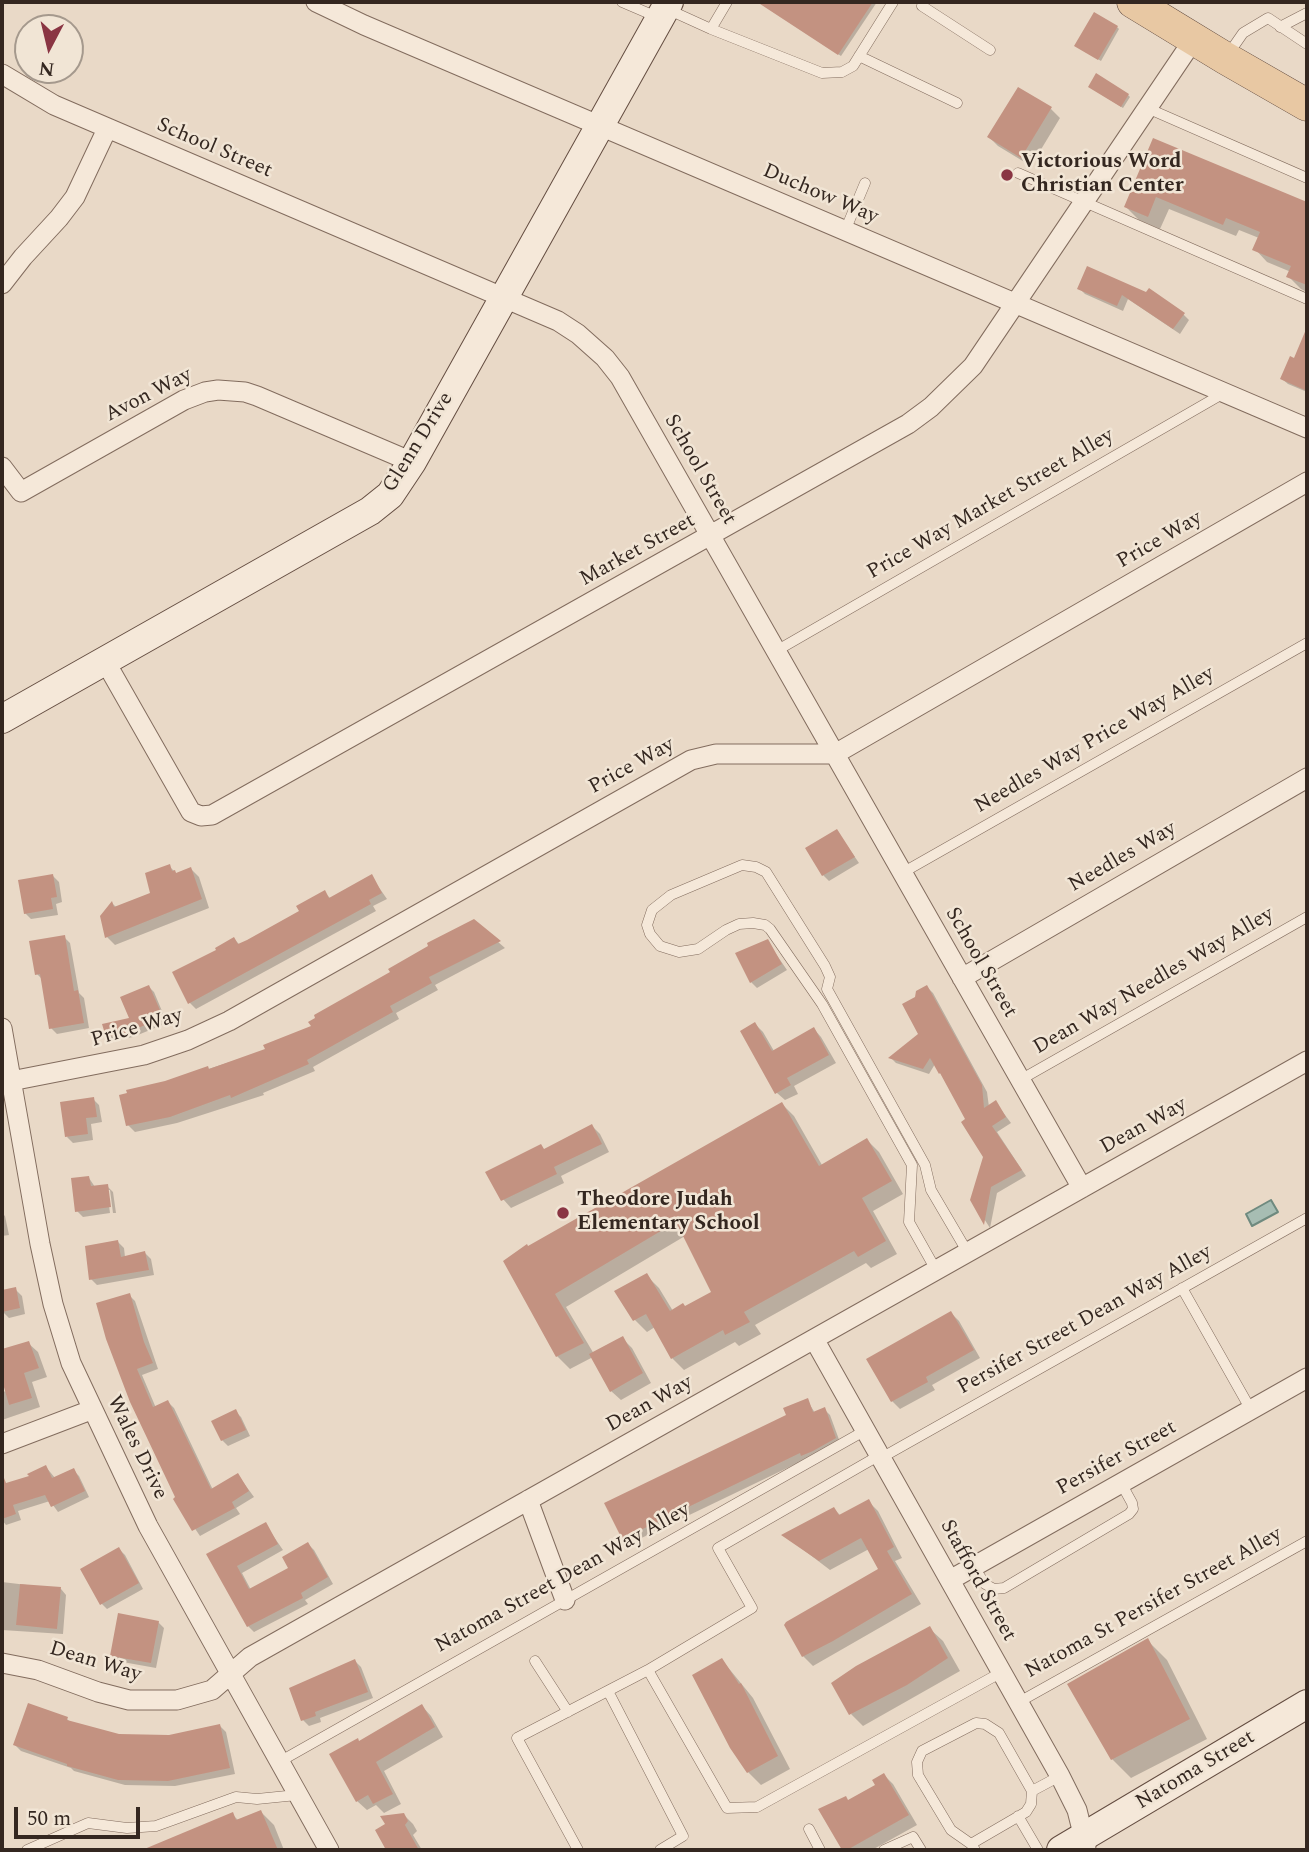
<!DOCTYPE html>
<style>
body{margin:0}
#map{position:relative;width:1309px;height:1852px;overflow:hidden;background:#e9d9c7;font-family:Spectral,serif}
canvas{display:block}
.frame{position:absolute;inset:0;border:4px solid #342720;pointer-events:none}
.north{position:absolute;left:14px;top:14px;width:70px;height:70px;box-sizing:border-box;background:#f1e5d5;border:2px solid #a5998d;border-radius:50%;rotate:187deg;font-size:19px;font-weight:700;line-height:28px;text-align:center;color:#342720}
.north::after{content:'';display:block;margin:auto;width:24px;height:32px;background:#8a3543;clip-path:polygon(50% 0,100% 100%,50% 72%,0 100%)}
.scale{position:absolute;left:14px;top:1807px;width:126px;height:32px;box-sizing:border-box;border:4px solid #342720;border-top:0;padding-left:9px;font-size:21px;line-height:24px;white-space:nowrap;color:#342720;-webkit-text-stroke:5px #f1e5d5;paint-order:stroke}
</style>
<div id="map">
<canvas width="1309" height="1852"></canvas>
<div class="frame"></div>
<div class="north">N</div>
<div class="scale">50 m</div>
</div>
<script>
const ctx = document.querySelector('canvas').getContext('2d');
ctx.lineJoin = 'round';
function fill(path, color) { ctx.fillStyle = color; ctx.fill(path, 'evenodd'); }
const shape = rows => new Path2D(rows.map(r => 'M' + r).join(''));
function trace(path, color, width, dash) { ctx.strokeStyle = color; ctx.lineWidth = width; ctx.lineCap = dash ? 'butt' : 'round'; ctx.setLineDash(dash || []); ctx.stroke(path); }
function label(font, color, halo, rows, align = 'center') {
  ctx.font = font + ' Spectral,serif'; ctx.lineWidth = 5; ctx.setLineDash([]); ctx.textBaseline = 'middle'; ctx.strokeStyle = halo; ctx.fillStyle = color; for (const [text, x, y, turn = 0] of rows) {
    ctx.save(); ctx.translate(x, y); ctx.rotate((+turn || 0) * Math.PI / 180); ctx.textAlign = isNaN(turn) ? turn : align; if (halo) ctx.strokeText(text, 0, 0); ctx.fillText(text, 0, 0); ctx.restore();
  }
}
const water = shape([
 [1271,1200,1278,1212,1252,1226,1246,1214,1271,1200]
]);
fill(water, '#a7bdb3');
trace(water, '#6f8a7f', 2);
fill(shape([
 [759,2,877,2,841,56],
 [1117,27,1119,29,1101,61,1079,48],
 [1093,89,1128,95,1130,97,1123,108],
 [1051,109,1060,118,1031,166,998,146,989,137],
 [1154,141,1307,204,1307,292,1301,289,1288,276,1291,272,1267,262,1255,249,1259,238,1239,230,1236,236,1169,209,1160,229,1139,220,1126,207],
 [1088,268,1183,314,1189,320,1180,334,1128,299,1123,311,1085,294,1079,288],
 [1307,330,1307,392,1288,384,1282,379,1295,360],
 [837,831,859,863,829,881,823,875],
 [169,866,177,874,191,869,199,877,209,908,115,945,107,937,112,903,117,908,152,894],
 [53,876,59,882,62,902,56,904,58,915,31,919,25,913],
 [371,876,387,899,373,906,376,911,196,1009,190,1003,174,973,218,951,234,939,240,945,301,912,325,893,331,899],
 [474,921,505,948,435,985,438,990,396,1013,399,1019,313,1067,315,1071,263,1093,264,1095,177,1123,135,1132,128,1125,165,1083,267,1050,313,1026],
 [64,937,70,943,79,993,84,998,89,1028,57,1034,51,1028,43,980,37,974],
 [767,941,787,970,757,988,751,982],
 [149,987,154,992,167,1023,133,1037,112,1041,107,1036,132,1020],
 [927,987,933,993,987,1092,989,1107,996,1103,1011,1123,997,1132,1026,1176,997,1193,990,1228,972,1200,985,1157,968,1120,935,1064,929,1074,896,1063,891,1058,921,1035,917,998],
 [755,1024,763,1032,774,1051,814,1029,821,1037,836,1063,794,1086,798,1094,785,1100,777,1093],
 [93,1099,99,1105,102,1122,91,1124,93,1140,73,1143,67,1137],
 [782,1104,794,1116,822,1165,867,1140,879,1152,903,1194,873,1211,897,1254,871,1268,866,1263,755,1325,761,1334,739,1346,735,1342,684,1370,672,1358,655,1327,647,1332,635,1320,617,1292,646,1275,659,1288,673,1311,685,1308,713,1292,685,1236,566,1307,594,1354,622,1338,632,1348,651,1383,621,1400,611,1391,593,1357,570,1369,557,1356,505,1261],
 [592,1126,600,1134,609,1152,561,1176,564,1183,511,1208,503,1199,545,1151],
 [89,1178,95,1187,107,1186,113,1192,116,1213,113,1213,110,1190,107,1190,110,1213,83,1217,77,1211],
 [2,1213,5,1216,9,1235,2,1236],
 [118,1242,124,1248,125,1257,145,1253,151,1259,154,1275,97,1285,91,1279],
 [2,1280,4,1291,15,1289,22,1296,25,1314,9,1318,2,1311],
 [129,1295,135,1301,158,1369,142,1375,156,1408,168,1402,174,1408,213,1490,238,1475,254,1497,236,1508,240,1514,200,1536,175,1499,177,1498,132,1401],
 [951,1313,959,1321,980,1358,932,1385,935,1390,900,1409,892,1401,869,1360],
 [28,1343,38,1352,47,1377,32,1382,40,1407,2,1420,2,1392,7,1391,2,1374,2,1351],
 [807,1400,815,1413,824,1409,830,1415,841,1445,806,1459,629,1544,624,1538,607,1504,788,1416],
 [235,1411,241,1417,250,1436,228,1446,222,1440,213,1422],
 [46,1467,55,1478,73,1470,79,1476,89,1497,58,1512,50,1501,18,1511,21,1520,6,1525,2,1520,2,1486,31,1477],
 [868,1501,878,1511,902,1558,895,1561,921,1604,813,1666,803,1656,880,1570,869,1549,830,1570,784,1535,834,1509,841,1516],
 [265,1524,283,1550,242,1573,251,1590,290,1568,308,1544,314,1550,333,1584,305,1600,308,1604,254,1632,248,1626,208,1555],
 [119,1549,125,1555,143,1589,107,1609,101,1603],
 [2,1582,61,1589,66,1595,63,1634,2,1630],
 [158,1622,164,1628,156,1668,117,1661,112,1655],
 [930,1629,943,1641,960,1671,863,1726,851,1714],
 [1148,1641,1167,1660,1207,1739,1131,1778,1112,1759],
 [722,1660,753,1698,790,1769,761,1785,748,1772],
 [355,1661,361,1667,373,1698,320,1718,321,1722,309,1726,303,1720],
 [422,1706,431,1716,443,1737,384,1771,401,1804,384,1813,376,1805,367,1810,357,1801,359,1743],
 [67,1719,71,1723,118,1736,169,1737,220,1726,226,1732,235,1774,175,1786,125,1785,74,1771,71,1768,21,1751,15,1745],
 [884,1775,893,1784,917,1825,872,1850,844,1850,821,1810,849,1802,877,1786],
 [261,1812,274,1825,284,1850,146,1850,232,1814,239,1821],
 [403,1814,413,1824,417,1831,413,1835,422,1850,388,1850,377,1830]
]), '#0003');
fill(shape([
 [757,2,873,2,838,55],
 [1094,12,1118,26,1098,60,1074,46],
 [1096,73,1129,94,1121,107,1088,87],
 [1018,87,1052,107,1021,158,987,137],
 [1153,138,1307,202,1307,285,1286,277,1291,266,1252,250,1260,232,1226,218,1223,225,1156,197,1148,217,1124,207],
 [1087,266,1146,292,1149,288,1185,313,1173,329,1122,295,1117,306,1077,289],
 [1307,327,1307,391,1280,379,1290,356,1294,358],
 [837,829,855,857,822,876,805,848],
 [170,864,172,871,175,870,176,873,191,867,202,899,105,938,100,916,112,901,114,907,150,893,145,873],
 [53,874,57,897,51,898,53,909,24,914,18,880],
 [372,874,382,893,369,900,371,904,188,1004,172,972,216,950,215,948,234,937,238,944,247,940,299,911,296,906,325,890,329,898],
 [474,919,501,941,429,977,432,983,390,1006,393,1012,307,1060,309,1064,231,1098,230,1095,170,1117,126,1126,119,1095,127,1093,126,1090,165,1081,208,1066,209,1069,265,1049,263,1045,311,1026,308,1022,315,1018,314,1015,390,972,388,969,428,946,427,943],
 [65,935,74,991,78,990,84,1023,49,1029,40,974,35,975,29,941],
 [768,939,782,964,750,983,735,953],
 [149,985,163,1017,127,1033,106,1037,102,1024,129,1018,120,997],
 [927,985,982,1085,984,1108,996,1100,1006,1117,992,1126,1022,1170,991,1187,984,1225,970,1200,983,1157,961,1122,965,1119,940,1073,939,1074,930,1058,923,1069,888,1058,918,1034,902,1004,915,997,916,991],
 [755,1022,772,1051,814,1027,829,1055,787,1078,791,1085,775,1094,740,1031],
 [94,1097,97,1117,86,1118,88,1134,65,1137,60,1102],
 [782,1102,819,1166,867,1138,892,1181,862,1198,886,1241,858,1257,854,1251,744,1312,750,1322,725,1335,723,1330,671,1359,646,1314,633,1321,614,1291,647,1273,670,1311,683,1303,685,1306,711,1292,676,1222,555,1294,584,1343,556,1357,503,1261,527,1244,528,1246],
 [592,1124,602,1144,554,1167,557,1174,501,1201,485,1172,541,1144,544,1149],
 [89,1176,91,1186,108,1184,111,1207,75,1212,71,1178],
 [118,1240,121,1257,145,1251,149,1270,89,1280,85,1246],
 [16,1287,20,1308,2,1312,2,1290],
 [130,1293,144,1342,153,1363,137,1369,153,1407,168,1400,211,1489,238,1473,249,1491,232,1502,235,1508,192,1531,173,1499,175,1497,130,1402,106,1339,96,1303],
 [951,1311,974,1350,926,1377,928,1382,891,1402,866,1359],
 [623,1336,643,1373,610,1392,589,1354],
 [29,1341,39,1368,24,1373,32,1398,9,1405,2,1380,2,1349],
 [808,1398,813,1412,825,1407,836,1438,813,1451,801,1456,800,1453,622,1539,604,1503,786,1415,783,1408],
 [236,1409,246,1430,221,1441,211,1421],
 [46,1465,52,1478,74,1468,85,1491,51,1507,45,1495,13,1505,16,1514,2,1519,2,1479,4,1478,6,1483,29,1476,27,1474],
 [869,1499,894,1547,887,1551,912,1594,833,1641,802,1657,784,1625,786,1622,878,1569,861,1538,819,1561,781,1535,834,1507,839,1515],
 [266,1522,278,1544,237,1566,249,1589,288,1568,282,1557,308,1542,328,1577,301,1593,303,1598,247,1627,206,1554],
 [119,1547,139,1583,100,1605,80,1569],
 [20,1584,61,1587,57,1629,16,1625],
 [118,1613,159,1621,151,1663,110,1656],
 [930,1626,948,1658,907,1685,849,1715,831,1683,856,1666],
 [1148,1638,1190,1719,1111,1760,1067,1684],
 [722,1658,739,1684,741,1683,778,1756,747,1773,730,1748,692,1675],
 [355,1659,368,1692,315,1712,316,1716,301,1721,289,1688],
 [28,1703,68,1717,67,1720,119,1734,169,1735,220,1724,230,1768,168,1781,118,1780,67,1766,67,1764,13,1745],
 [422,1704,435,1727,376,1762,393,1794,373,1804,368,1795,356,1802,329,1754,358,1738,359,1741],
 [884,1773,909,1815,847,1850,842,1850,818,1809,846,1796,848,1800,875,1785,872,1780],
 [261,1810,278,1850,142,1850,233,1812,236,1820],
 [404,1813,408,1821,405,1825,419,1850,386,1850,375,1830,385,1824,380,1816]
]), '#c39281');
const lane = shape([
 [622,2,657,17],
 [924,2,922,6,990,50],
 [667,9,711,29,822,73,842,72,853,66,893,2],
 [1280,27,1307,13],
 [711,29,727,2],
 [859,56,957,103],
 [1227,56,1243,33,1268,18,1307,44],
 [1147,108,1307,178],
 [1018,173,1307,299],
 [845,231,865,183],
 [776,651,1224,393],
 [902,873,1307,643],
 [1020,1080,1307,917],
 [936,1270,909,1222,912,1165,822,1004,770,929,765,925,753,923,739,924,726,930,698,949,679,952,660,946,650,934,647,925,652,910,671,895,742,865,756,867,766,872,825,966,830,977,827,989,925,1165,931,1190,968,1253],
 [1182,1288,1251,1410],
 [880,1455,718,1548,752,1608,648,1670,727,1808,757,1807,1002,1672],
 [881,1458,1307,1218],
 [973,1566,985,1584,994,1589,1004,1588,1129,1514,1133,1509,1132,1503,1121,1483],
 [535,1661,568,1712],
 [608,1691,683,1836,660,1850],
 [1019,1702,1307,1541],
 [279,1762,866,1430],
 [1018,1816,1038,1850],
 [809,1829,820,1850],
 [971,1844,1026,1812,1031,1804,1032,1791],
 [27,1850,88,1823,127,1828,156,1826,236,1797,257,1799,297,1795],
 [578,1850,517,1738,648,1670],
 [884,1850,913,1837,921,1850],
 [975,1850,971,1844,951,1830,918,1775,917,1762,922,1751,976,1723,985,1724,999,1733,1032,1791,1060,1776]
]);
const street = shape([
 [316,2,364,25,1307,428],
 [2,74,54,105,558,321,578,334,605,358,620,377,1082,1188],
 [2,284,23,257,59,218,75,197,107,129],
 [2,467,21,492,184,400,205,392,218,390,245,392,257,396,412,462],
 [105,661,191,812,201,816,212,815,908,424,931,407,973,366,1194,39],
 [962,978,1307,778],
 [2,1028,40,1244,53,1304,71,1363,148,1526,329,1850],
 [11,1081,144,1055,188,1040,229,1021,691,760,716,754,835,754,1307,482],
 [814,1339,1060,1776,1077,1810,1086,1846],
 [2,1444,91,1410],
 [528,1500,565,1600],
 [950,1580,1307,1378],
 [2,1663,38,1670,98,1692,129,1700,177,1700,212,1690,250,1657,1307,1061]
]);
const secondary = shape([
 [2,719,370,511,390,495,412,462,669,2],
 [1061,1850,1307,1704]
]);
const primary = shape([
 [1133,2,1225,58,1307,105]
]);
trace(lane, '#826c5e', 11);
trace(street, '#826c5e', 21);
trace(secondary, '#644d41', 30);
trace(primary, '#513b32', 33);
trace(lane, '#f5e8d9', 10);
trace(street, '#f5e8d9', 19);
trace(secondary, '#f5e8d9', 28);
trace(primary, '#e8c8a3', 32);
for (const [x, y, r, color] of [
 [1007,175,7,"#8a3543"],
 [563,1213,7,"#8a3543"]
]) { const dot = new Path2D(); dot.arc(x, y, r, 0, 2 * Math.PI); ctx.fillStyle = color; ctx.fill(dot); trace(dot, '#f1e5d5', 2.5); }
label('21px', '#342720', '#f1e5d5', [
 ["School Street",214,149,23],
 ["Duchow Way",820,195,23],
 ["Avon Way",149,396,-27],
 ["Glenn Drive",419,443,-58],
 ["School Street",699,470,60],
 ["Price Way Market Street Alley",991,505,-30],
 ["Price Way",1160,541,-30],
 ["Market Street",638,551,-29],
 ["Needles Way Price Way Alley",1095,741,-30],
 ["Price Way",632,767,-29],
 ["Needles Way",1123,858,-30],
 ["School Street",980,963,60],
 ["Dean Way Needles Way Alley",1154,982,-30],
 ["Price Way",137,1029,-16],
 ["Dean Way",1144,1127,-29],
 ["Persifer Street Dean Way Alley",1085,1321,-29],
 ["Dean Way",650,1405,-29],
 ["Wales Drive",136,1448,64],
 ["Persifer Street",1117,1459,-29],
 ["Natoma Street Dean Way Alley",563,1579,-29],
 ["Stafford Street",977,1581,61],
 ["Natoma St Persifer Street Alley",1154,1604,-29],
 ["Dean Way",95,1663,17],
 ["Natoma Street",1196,1771,-31]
]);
label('bold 21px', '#342720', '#f1e5d5', [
 ["Victorious Word",1021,163],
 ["Christian Center",1021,187],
 ["Theodore Judah",577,1201],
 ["Elementary School",577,1225]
], 'left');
</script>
